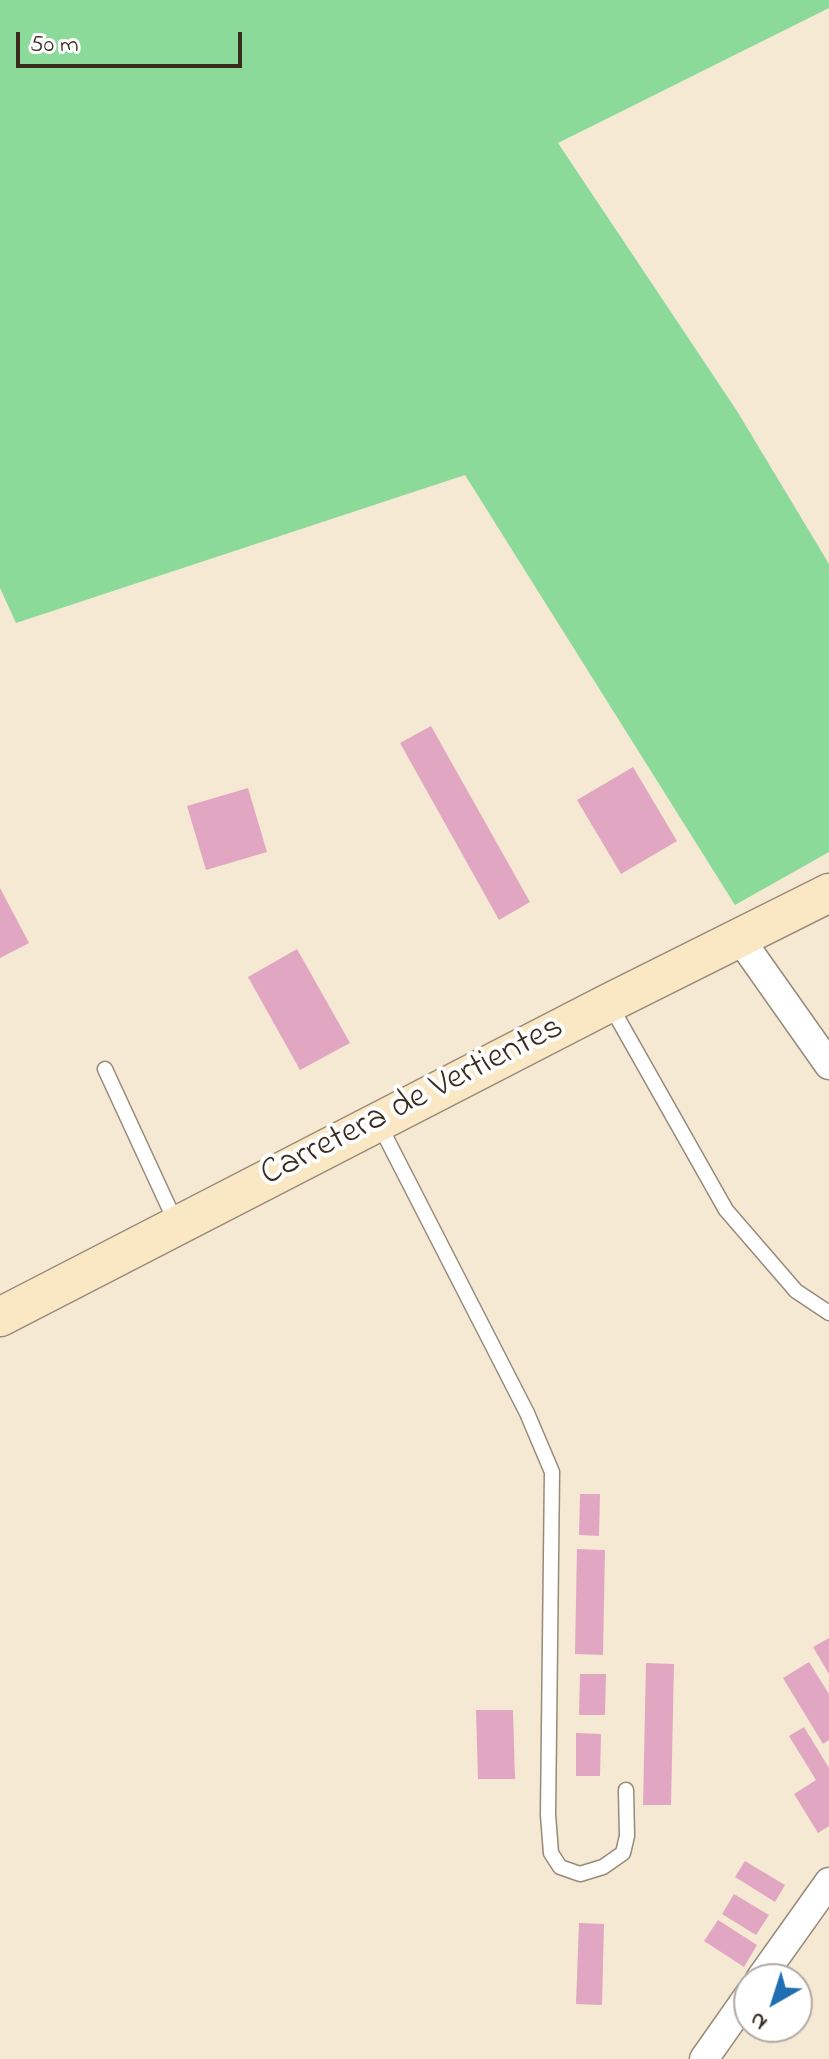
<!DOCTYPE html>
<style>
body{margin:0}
#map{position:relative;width:829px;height:2059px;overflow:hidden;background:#f5e9d4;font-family:"Indie Flower",sans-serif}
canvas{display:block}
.north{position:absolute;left:733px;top:1963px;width:80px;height:80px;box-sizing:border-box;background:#fff;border:2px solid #b1aaa5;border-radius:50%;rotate:219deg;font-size:22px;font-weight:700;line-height:32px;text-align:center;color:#3b2a1e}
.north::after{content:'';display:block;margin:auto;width:28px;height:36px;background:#1f6fb2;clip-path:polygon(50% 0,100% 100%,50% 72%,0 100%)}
.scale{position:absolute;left:16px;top:32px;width:226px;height:36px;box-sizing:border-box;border:4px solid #3b2a1e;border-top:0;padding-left:10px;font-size:24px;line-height:28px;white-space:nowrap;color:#3b2a1e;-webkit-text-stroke:6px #fff;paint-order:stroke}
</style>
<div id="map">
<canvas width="829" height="2059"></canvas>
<div class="north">N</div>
<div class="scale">50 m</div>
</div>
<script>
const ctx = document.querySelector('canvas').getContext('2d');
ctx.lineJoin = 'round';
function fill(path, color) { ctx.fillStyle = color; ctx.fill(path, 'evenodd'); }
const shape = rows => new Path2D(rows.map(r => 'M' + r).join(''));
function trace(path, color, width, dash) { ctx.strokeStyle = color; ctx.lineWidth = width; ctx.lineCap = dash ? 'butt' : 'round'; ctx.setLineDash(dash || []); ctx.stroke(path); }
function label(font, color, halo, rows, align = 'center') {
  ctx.font = font + ' "Indie Flower",sans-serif'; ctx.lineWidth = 8; ctx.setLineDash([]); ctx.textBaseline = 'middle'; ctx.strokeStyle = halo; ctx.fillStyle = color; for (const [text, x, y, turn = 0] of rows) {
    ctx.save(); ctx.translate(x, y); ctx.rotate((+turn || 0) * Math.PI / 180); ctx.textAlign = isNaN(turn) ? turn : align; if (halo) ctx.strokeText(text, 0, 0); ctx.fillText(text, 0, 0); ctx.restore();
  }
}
fill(shape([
 [0,0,829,0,829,8,558,143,737,411,829,564,829,852,735,905,465,475,16,623,0,588]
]), '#8bda99');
fill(shape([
 [431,726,530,902,499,920,400,743],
 [633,767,677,841,621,874,577,800],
 [248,788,267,852,206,870,187,806],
 [0,888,29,943,0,958],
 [297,949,350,1043,300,1070,248,977],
 [580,1494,600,1494,599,1536,579,1535],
 [577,1549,605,1550,603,1655,575,1654],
 [829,1638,829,1674,813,1647],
 [809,1662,829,1694,829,1740,823,1744,783,1678],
 [646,1663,674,1664,671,1805,643,1805],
 [580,1674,606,1674,605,1715,579,1715],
 [476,1710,513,1710,515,1779,478,1779],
 [804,1727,829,1768,829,1826,818,1833,794,1794,816,1780,789,1736],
 [576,1733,601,1734,600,1776,576,1776],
 [745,1861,785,1885,775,1902,735,1877],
 [734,1894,769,1915,756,1935,722,1914],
 [718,1920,757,1945,744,1967,704,1941],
 [579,1923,604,1924,602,2005,576,2004]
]), '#e1a7c2');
const service = shape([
 [609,1003,726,1210,796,1291,829,1313],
 [105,1069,177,1225],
 [378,1122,527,1413,552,1472,548,1815,551,1853,560,1867,580,1874,603,1867,623,1853,627,1836,626,1790]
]);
const minor = shape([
 [738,936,829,1065],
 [760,1979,829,1882],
 [704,2059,749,1995]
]);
const secondary = shape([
 [0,1317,609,1003,829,893]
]);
trace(service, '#988a79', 17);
trace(minor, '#988a79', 31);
trace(secondary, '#988a79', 41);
trace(service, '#fff', 14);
trace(minor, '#fff', 28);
trace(secondary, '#fae7c3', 38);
label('36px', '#3b2a1e', '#fff', [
 ["Carretera de Vertientes",413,1103,-27]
]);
</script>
